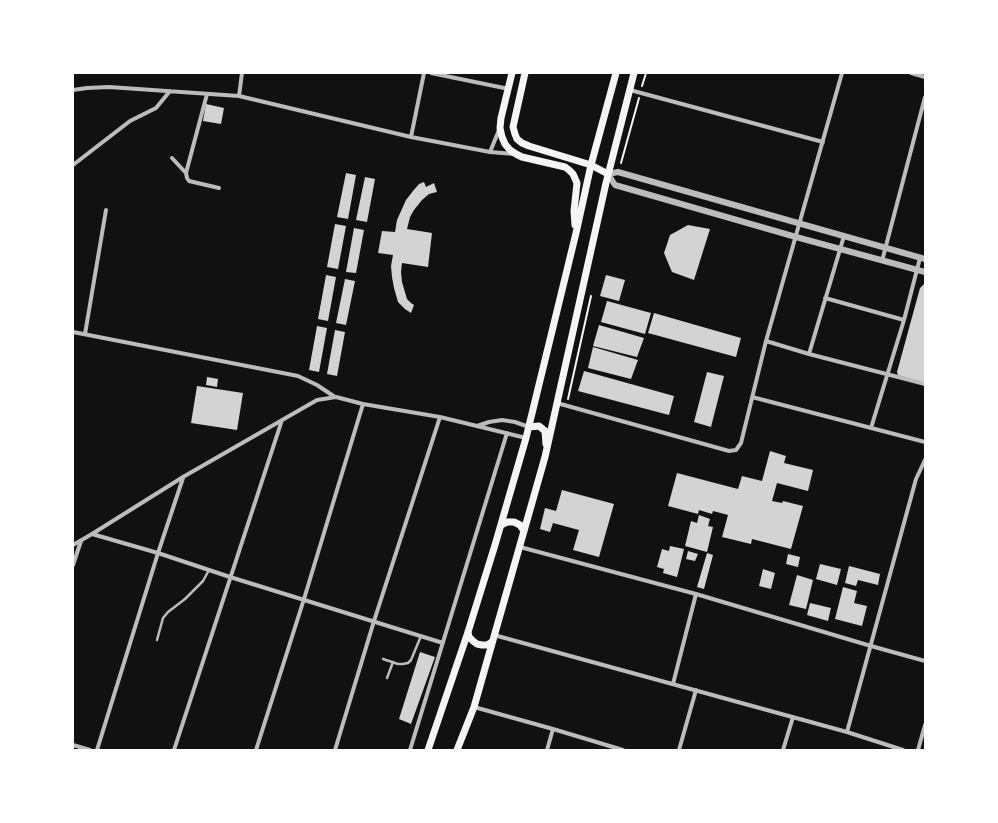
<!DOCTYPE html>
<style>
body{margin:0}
#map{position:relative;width:998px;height:823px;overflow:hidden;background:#111;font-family:Poppins,sans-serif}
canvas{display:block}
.frame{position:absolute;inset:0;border:74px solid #fff;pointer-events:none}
</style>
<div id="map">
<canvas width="998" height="823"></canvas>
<div class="frame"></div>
</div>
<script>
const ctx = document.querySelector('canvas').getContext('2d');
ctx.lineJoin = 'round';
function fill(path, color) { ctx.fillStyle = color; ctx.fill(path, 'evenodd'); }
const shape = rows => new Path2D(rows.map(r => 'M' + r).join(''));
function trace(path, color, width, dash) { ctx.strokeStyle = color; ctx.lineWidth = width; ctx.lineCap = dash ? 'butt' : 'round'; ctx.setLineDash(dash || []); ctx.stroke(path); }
fill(shape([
 [206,104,224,108,221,124,203,121],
 [346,173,356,175,348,219,337,217],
 [365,177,375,179,367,222,356,220],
 [424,182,426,187,434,183,437,192,429,194,422,200,414,210,410,217,407,229,432,233,428,267,402,263,401,272,402,282,407,299,411,303,414,305,411,313,405,309,398,302,394,288,392,277,391,266,393,255,378,253,382,231,395,232,397,220,406,200,413,191,419,184],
 [335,224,346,226,338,269,327,267],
 [688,225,710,229,694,280,672,272,664,253,670,235],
 [354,228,364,230,356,273,346,272],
 [326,275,336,277,328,321,318,319],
 [606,275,625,280,619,301,600,296],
 [345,279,355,281,346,325,336,323],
 [925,283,925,384,898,375,897,372,920,288],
 [607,301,651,313,645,334,601,322],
 [654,313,741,338,736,357,648,333],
 [599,325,644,338,637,357,593,346],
 [317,326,327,328,319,372,309,370],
 [335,330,345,332,337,376,327,374],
 [593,347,638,360,631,379,588,368],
 [584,371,674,396,669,415,578,391],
 [707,372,724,376,711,427,694,422],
 [207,377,218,379,217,387,206,385],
 [197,386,243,393,237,430,191,423],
 [770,451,786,456,784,463,813,470,808,491,777,483,772,501,782,503,783,501,803,506,791,549,752,539,751,544,722,537,728,515,713,511,712,514,699,510,698,514,668,506,677,473,738,489,742,476,762,481],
 [562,490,614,504,599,557,573,550,579,530,553,523,550,532,540,529,545,508,556,511],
 [699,515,710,519,708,526,713,527,707,552,685,546,691,521,697,523],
 [670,546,684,549,677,577,663,573,664,569,657,567,662,549,669,551],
 [688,551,698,554,695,561,686,559],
 [707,553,713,555,704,589,697,587],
 [788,554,800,557,798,567,786,564],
 [820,564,841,569,837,585,816,579],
 [849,566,880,574,878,585,858,580,856,586,845,583],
 [763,569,775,573,771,589,759,586],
 [797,575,813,580,806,609,789,605],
 [843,587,857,591,854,603,867,606,862,626,835,619],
 [810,603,831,608,828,621,807,615],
 [420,652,435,657,411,724,399,719]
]), '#d3d3d3');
trace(shape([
 [642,86,646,73],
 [621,163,639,98],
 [568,399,591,296]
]), '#f5f5f5', 2);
trace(shape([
 [157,640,163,618,168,612,185,599,203,581,209,570],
 [383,659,398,664,403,664,408,663,411,660,421,636],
 [387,678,393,662]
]), '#bcbcbc', 2.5);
trace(shape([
 [431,73,509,89],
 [911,73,925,77],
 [73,90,87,88,109,87,239,96,411,137,490,152,514,154],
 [630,90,823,142],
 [207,94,186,173,187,178,189,181,219,188],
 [239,96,242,73],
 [411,137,424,73],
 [490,152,499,130],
 [172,158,186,173],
 [73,165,130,121,156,108,170,91],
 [882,261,925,97],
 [825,298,904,320],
 [73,332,298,376,317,385,335,397],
 [85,334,106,210],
 [766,341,809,354,925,384],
 [809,354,844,236],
 [752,397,925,442],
 [557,403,729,451,736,450,741,443,766,341,842,73],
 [477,426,489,422,502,420,515,422,529,427],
 [871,428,904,320,920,258],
 [92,534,158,553,230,577,443,643],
 [73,545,92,534,183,477,317,400,336,397,363,404,440,417,526,438],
 [520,547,696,594,871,646,925,661],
 [73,565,81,541],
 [494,635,847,732,903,750],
 [673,684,696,594],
 [474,707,553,729,623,750],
 [847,732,916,479,925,460],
 [73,745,90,750],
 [97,750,158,553,183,478],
 [174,750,282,420],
 [256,750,304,599,363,404],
 [335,750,374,621,440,417],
 [410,750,507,433],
 [547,750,553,729],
 [679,750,696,690],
 [783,750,793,717],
 [918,750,925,725]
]), '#bcbcbc', 4);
trace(shape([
 [925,259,625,174,618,172,608,174,615,185,796,237,925,272]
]), '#bcbcbc', 6);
trace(shape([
 [512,73,501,118,500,128,502,137,505,144,510,150,516,154,522,157,565,167,569,170,573,174,577,183,574,211,575,225],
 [525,73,513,127,515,134,517,139,522,143,529,146,591,165,608,174],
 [529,427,539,426,545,431,546,444],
 [501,525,507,522,514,522,520,525,524,531],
 [468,632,469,637,473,641,477,644,482,645,487,645,492,642],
 [428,750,468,632,495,545,526,438,576,233,591,165,616,73],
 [457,750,474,707,545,457,606,183,634,73]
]), '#f5f5f5', 7);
</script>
